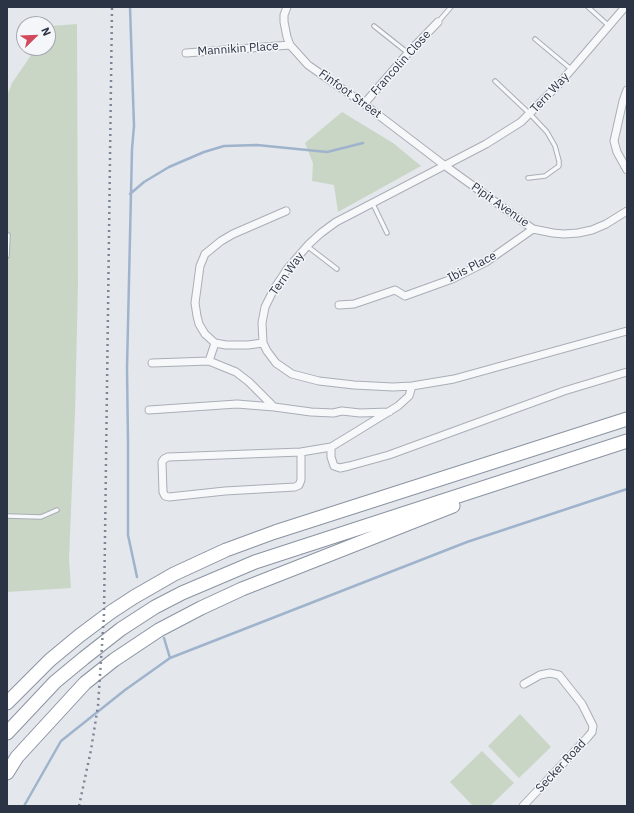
<!DOCTYPE html>
<style>
body{margin:0}
#map{position:relative;width:634px;height:813px;overflow:hidden;background:#e4e7ec;font-family:"IBM Plex Sans",sans-serif}
canvas{display:block}
.frame{position:absolute;inset:0;border:8px solid #2b3445;pointer-events:none}
.north{position:absolute;left:16px;top:16px;width:40px;height:40px;box-sizing:border-box;background:#f4f6f9;border:1px solid #a4a8b1;border-radius:50%;rotate:67deg;font-size:11px;font-weight:700;line-height:16px;text-align:center;color:#2b3445}
.north::after{content:'';display:block;margin:auto;width:14px;height:18px;background:#d1495b;clip-path:polygon(50% 0,100% 100%,50% 72%,0 100%)}
</style>
<div id="map">
<canvas width="634" height="813"></canvas>
<div class="frame"></div>
<div class="north">N</div>
</div>
<script>
const ctx = document.querySelector('canvas').getContext('2d');
ctx.lineJoin = 'round';
function fill(path, color) { ctx.fillStyle = color; ctx.fill(path, 'evenodd'); }
const shape = rows => new Path2D(rows.map(r => 'M' + r).join(''));
function trace(path, color, width, dash) { ctx.strokeStyle = color; ctx.lineWidth = width; ctx.lineCap = dash ? 'butt' : 'round'; ctx.setLineDash(dash || []); ctx.stroke(path); }
function label(font, color, halo, rows, align = 'center') {
  ctx.font = font + ' "IBM Plex Sans",sans-serif'; ctx.lineWidth = 3; ctx.setLineDash([]); ctx.textBaseline = 'middle'; ctx.strokeStyle = halo; ctx.fillStyle = color; for (const [text, x, y, turn = 0] of rows) {
    ctx.save(); ctx.translate(x, y); ctx.rotate((+turn || 0) * Math.PI / 180); ctx.textAlign = isNaN(turn) ? turn : align; if (halo) ctx.strokeText(text, 0, 0); ctx.fillText(text, 0, 0); ctx.restore();
  }
}
fill(shape([
 [77,24,78,284,75,413,69,559,71,588,7,592,7,96,12,83,36,48,48,48,48,30,50,26],
 [342,112,393,143,421,166,338,212,334,185,312,181,313,163,305,143],
 [520,714,551,747,519,778,488,746],
 [482,751,514,783,490,806,473,806,450,782]
]), '#c9d6c5');
trace(shape([
 [130,7,134,126,132,149,127,368,128,443,128,535,137,577],
 [130,194,144,182,169,167,204,152,224,146,257,145,327,152,363,143],
 [164,638,170,658],
 [24,806,61,741,125,690,170,658,467,542,627,489]
]), '#9fb4cc', 2.5);
const lane = shape([
 [588,7,609,26],
 [438,22,451,7],
 [374,26,408,53],
 [535,39,571,69],
 [495,81,530,114,547,132,555,146,559,161,559,166,545,176,528,178],
 [373,204,387,233],
 [307,246,337,269],
 [7,256,8,235],
 [7,516,41,517,57,510]
]);
const street = shape([
 [287,7,284,15,284,22,287,37,290,45,308,65,364,104,444,165,533,229,553,233,564,234,578,233,592,230,606,224,627,211],
 [625,7,559,84,521,122,486,144,363,208,336,222,321,233,309,244,288,268,274,289,265,307,262,323,263,343,267,351,276,363,292,374,319,381,354,385,393,387,412,386,454,379,627,331],
 [186,53,290,45],
 [627,90,623,101,614,141,617,152,627,170],
 [364,104,408,53,438,22],
 [339,305,354,304,395,290,405,296,452,279,486,262,533,229],
 [215,343,209,361,236,372,249,382,274,407,311,412,333,413,342,411,360,413,389,412],
 [263,343,248,345,226,345,215,343,205,334,199,324,197,316,195,303,200,266,205,254,221,241,233,234,286,211],
 [152,363,209,361],
 [149,410,237,404,274,407],
 [331,447,331,457,334,466,340,468,349,466,389,455,564,391,627,372],
 [301,452,168,457,164,459,162,462,163,492,165,496,169,497,225,491,295,487,299,485,301,480,301,452,331,447,341,441,398,406,409,396,412,386],
 [523,806,587,738,592,732,593,726,582,704,559,675,550,673,540,675,524,684]
]);
const highway = shape([
 [7,703,50,660,79,636,111,612,134,597,174,574,226,550,275,532,627,419],
 [7,733,55,682,84,658,121,629,155,607,182,593,255,562,627,441],
 [7,773,17,757,85,683,114,660,159,630,201,608,242,589,453,506]
]);
trace(lane, '#a9aeb7', 5.5);
trace(street, '#a9aeb7', 9);
trace(highway, '#8b94a3', 15);
trace(lane, '#f7f8fa', 3.5);
trace(street, '#f7f8fa', 7);
trace(highway, '#fff', 13);
trace(shape([
 [79,806,91,750,98,706,104,614,112,7]
]), '#7d8696', 2.5, [2, 4]);
label('12px', '#2b3445', '#f4f6f9', [
 ["Mannikin Place",238,49,-4],
 ["Francolin Close",401,63,-48],
 ["Tern Way",550,93,-47],
 ["Finfoot Street",350,94,36],
 ["Pipit Avenue",500,205,35],
 ["Ibis Place",472,267,-27],
 ["Tern Way",287,274,-55],
 ["Secker Road",561,766,-47]
]);
</script>
